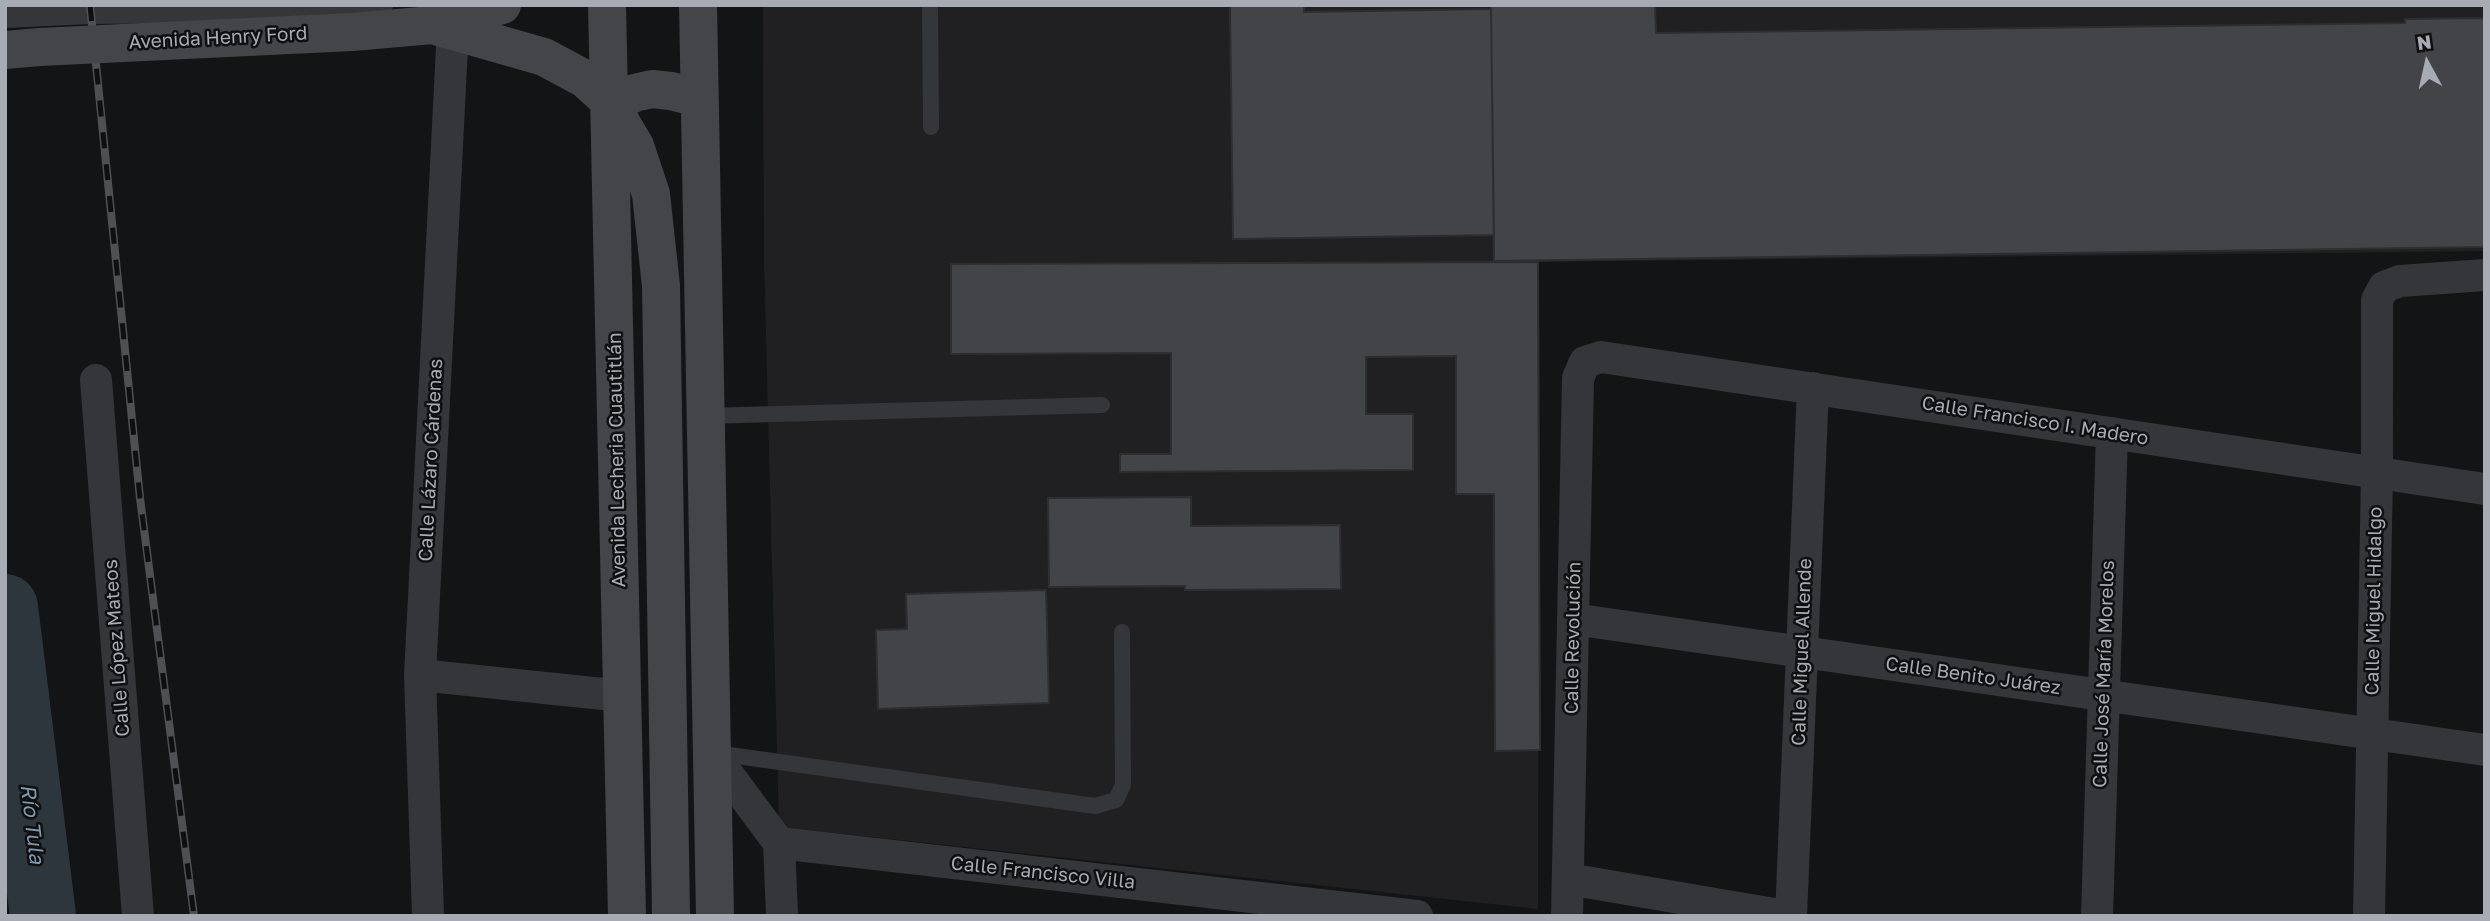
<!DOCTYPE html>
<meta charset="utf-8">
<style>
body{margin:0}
#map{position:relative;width:2490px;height:921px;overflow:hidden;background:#131415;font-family:"Golos Text",sans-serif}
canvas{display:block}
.frame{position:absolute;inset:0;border:7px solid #a6abb4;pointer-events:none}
.north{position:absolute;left:2392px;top:28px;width:70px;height:70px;-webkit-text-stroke:5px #0f0f10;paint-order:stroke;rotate:352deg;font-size:19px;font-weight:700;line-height:28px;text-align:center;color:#a6abb4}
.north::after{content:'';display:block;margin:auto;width:24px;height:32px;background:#a6abb4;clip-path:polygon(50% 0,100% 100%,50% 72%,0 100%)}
</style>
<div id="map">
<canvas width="2490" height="921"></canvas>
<div class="frame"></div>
<div class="north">N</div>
</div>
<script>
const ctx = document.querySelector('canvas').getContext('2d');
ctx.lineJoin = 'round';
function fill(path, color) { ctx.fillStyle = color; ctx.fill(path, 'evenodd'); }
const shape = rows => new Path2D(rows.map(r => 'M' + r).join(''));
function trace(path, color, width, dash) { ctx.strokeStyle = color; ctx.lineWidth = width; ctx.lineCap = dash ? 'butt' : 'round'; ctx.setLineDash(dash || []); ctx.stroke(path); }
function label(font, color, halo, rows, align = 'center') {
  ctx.font = font + ' "Golos Text",sans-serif'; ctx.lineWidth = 5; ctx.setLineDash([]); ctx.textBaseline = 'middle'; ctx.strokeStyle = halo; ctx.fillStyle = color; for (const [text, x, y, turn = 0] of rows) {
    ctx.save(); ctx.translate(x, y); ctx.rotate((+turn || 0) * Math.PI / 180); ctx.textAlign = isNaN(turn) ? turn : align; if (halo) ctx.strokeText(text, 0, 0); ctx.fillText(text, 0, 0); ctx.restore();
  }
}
fill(shape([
 [763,5,2485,5,2485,251,1539,262,1538,909,779,827,764,262]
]), '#202022');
trace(shape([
 [5,607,43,916]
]), '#2e363d', 66);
const building = shape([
 [1230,5,1304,5,1304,12,1491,9,1494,235,1233,239,1230,5],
 [1491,5,1655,5,1656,33,2405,23,2405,19,2485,18,2485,247,1494,261,1491,5],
 [1538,262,1540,750,1495,751,1494,494,1456,494,1456,356,1366,357,1366,414,1413,414,1413,470,1120,472,1120,454,1171,454,1171,353,951,354,951,264,1538,262],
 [1191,497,1191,526,1340,525,1341,589,1185,590,1185,586,1049,587,1048,498,1191,497],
 [1046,590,1049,703,878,709,876,630,907,629,906,594,1046,590]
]);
fill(building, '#434448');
trace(building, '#2e2e31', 2);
trace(shape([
 [930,5,931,127],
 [705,416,1102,405],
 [715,753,1095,806,1116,800,1123,785,1122,632]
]), '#35363a', 16);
trace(shape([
 [5,12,90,8,377,5],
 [96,380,138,916],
 [1573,619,2485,750],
 [420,675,622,696],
 [712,753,779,843,1417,916],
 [779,843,782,916],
 [1568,879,1786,916],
 [428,916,420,675,454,8],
 [1567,916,1578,378,1585,362,1601,357,2485,489],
 [1791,916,1813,388],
 [2097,916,2112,433],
 [2369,916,2377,472,2377,300,2384,287,2400,281,2485,275]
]), '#35363a', 32);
trace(shape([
 [607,5,627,916],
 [698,5,715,916],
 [5,50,40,47],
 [610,106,634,93,652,89,671,91,699,98]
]), '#434549', 38);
const rail = shape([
 [90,5,140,498,194,916]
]);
trace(rail, '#4e5054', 8);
trace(rail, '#0f0f10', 5, [16]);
trace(shape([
 [432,25,544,57,585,79,607,99,635,146,651,194,661,286,671,916],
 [40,47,352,32,432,25,502,5]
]), '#434549', 38);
label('19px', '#a6abb4', '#0f0f10', [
 ["Avenida Henry Ford",218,38,-3],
 ["Calle Francisco I. Madero",2035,421,9],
 ["Calle Lázaro Cárdenas",431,460,-87],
 ["Avenida Lecheria Cuautitlán",617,460,-91],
 ["Calle Miguel Hidalgo",2374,601,-89],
 ["Calle Revolución",1573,638,-89],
 ["Calle López Mateos",117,648,-94],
 ["Calle Miguel Allende",1802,652,-88],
 ["Calle José María Morelos",2104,674,-88],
 ["Calle Benito Juárez",1973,676,8],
 ["Calle Francisco Villa",1043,873,6]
]);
label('italic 21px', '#8099ac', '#0f0f10', [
 ["Río Tula",32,824,83]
]);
</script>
